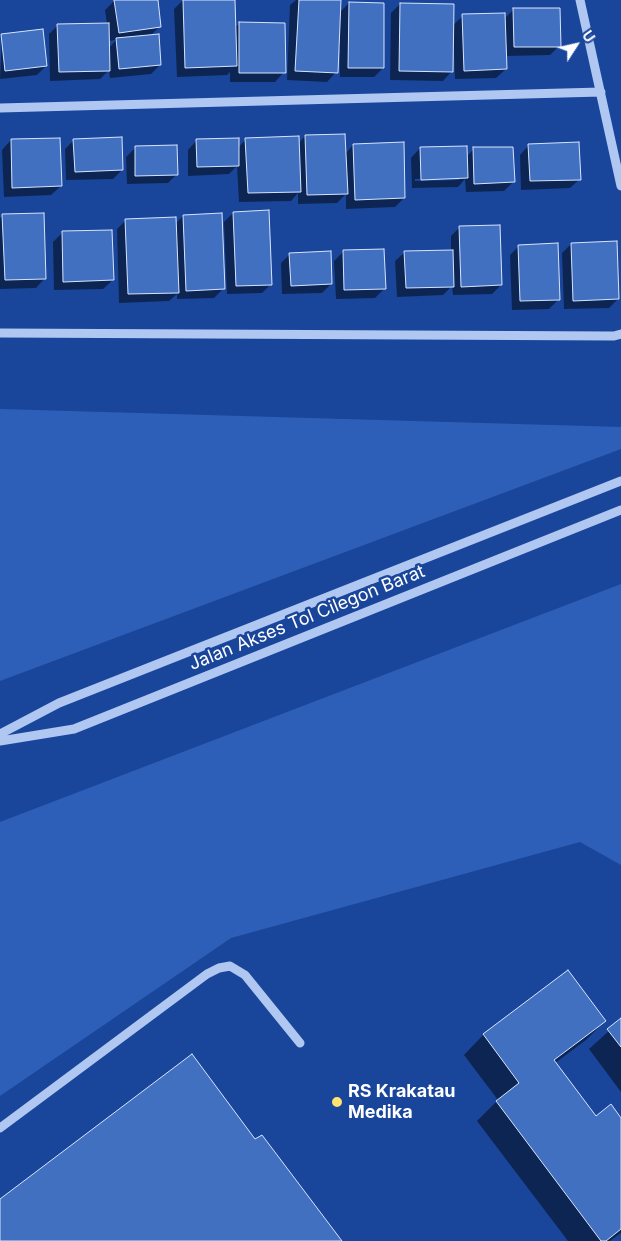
<!DOCTYPE html>
<style>
body{margin:0}
#map{position:relative;width:621px;height:1241px;overflow:hidden;background:#19469b;font-family:Inter,sans-serif}
canvas{display:block}
.north{position:absolute;left:551px;top:20px;width:50px;height:50px;-webkit-text-stroke:4px #19469b;paint-order:stroke;rotate:55deg;font-size:14px;font-weight:700;line-height:20px;text-align:center;color:#fff}
.north::after{content:'';display:block;margin:auto;width:18px;height:22px;background:#fff;clip-path:polygon(50% 0,100% 100%,50% 72%,0 100%)}
</style>
<div id="map">
<canvas width="621" height="1241"></canvas>
<div class="north">U</div>
</div>
<script>
const ctx = document.querySelector('canvas').getContext('2d');
ctx.lineJoin = 'round';
function fill(path, color) { ctx.fillStyle = color; ctx.fill(path, 'evenodd'); }
const shape = rows => new Path2D(rows.map(r => 'M' + r).join(''));
function trace(path, color, width, dash) { ctx.strokeStyle = color; ctx.lineWidth = width; ctx.lineCap = dash ? 'butt' : 'round'; ctx.setLineDash(dash || []); ctx.stroke(path); }
function label(font, color, halo, rows, align = 'center') {
  ctx.font = font + ' Inter,sans-serif'; ctx.lineWidth = 5; ctx.setLineDash([]); ctx.textBaseline = 'middle'; ctx.strokeStyle = halo; ctx.fillStyle = color; for (const [text, x, y, turn = 0] of rows) {
    ctx.save(); ctx.translate(x, y); ctx.rotate((+turn || 0) * Math.PI / 180); ctx.textAlign = isNaN(turn) ? turn : align; if (halo) ctx.strokeText(text, 0, 0); ctx.fillText(text, 0, 0); ctx.restore();
  }
}
fill(shape([
 [0,409,621,427,621,449,0,681],
 [621,584,621,865,580,842,231,938,0,1096,0,822]
]), '#2d5fb8');
fill(shape([
 [156,0,160,26,150,36,160,65,151,74,110,78,109,70,100,79,50,81,49,34,58,25,107,24,105,10,114,1],
 [116,40,109,48,108,41],
 [183,0,233,0,234,28,239,24,284,72,275,82,230,82,230,72,227,75,177,77,174,9],
 [296,0,340,0,339,13,349,3,383,68,374,77,340,77,340,49,337,48,336,72,327,82,287,80,290,5],
 [400,4,452,26,463,16,504,19,514,9,559,46,550,55,505,56,506,69,496,78,455,79,454,53,452,53,452,71,443,81,390,80,391,13],
 [2,35,46,66,37,75,0,79],
 [305,136,345,154,353,145,404,198,395,207,346,209,346,194,337,203,298,204,298,193,291,201,239,202,237,166,229,174,188,176,188,150,197,140,238,148,246,139,298,144],
 [11,140,61,186,51,195,4,197,2,150],
 [74,140,122,170,113,179,66,180,65,149],
 [529,145,580,179,570,188,521,190,520,155],
 [135,148,177,174,168,183,127,184,126,157],
 [420,148,466,157,474,149,513,182,504,191,466,192,465,179,458,187,412,188,411,158],
 [459,177,459,180,415,181,415,179],
 [233,213,271,284,262,293,227,294,224,222],
 [3,216,45,278,36,288,0,289,0,218],
 [183,216,223,289,214,298,177,299,177,294,169,301,119,303,117,229,126,220,175,224],
 [460,227,501,285,492,294,453,295,452,286,443,295,397,297,395,261,405,252,451,251,451,236],
 [62,233,113,280,103,289,54,290,53,242],
 [571,244,618,299,609,308,564,309,562,253],
 [519,246,558,300,549,309,512,310,510,255],
 [344,251,384,289,375,298,336,299,334,261],
 [290,254,331,284,322,293,282,294,281,263],
 [568,972,605,1021,586,1040,555,1063,596,1117,621,1120,621,1233,610,1241,568,1241,477,1121,498,1100,464,1055,483,1035],
 [621,1020,621,1092,589,1049]
]), '#0007');
const building = shape([
 [114,0,158,0,161,27,119,33,114,0],
 [183,0,235,0,237,66,185,68,183,0],
 [299,0,341,0,338,73,295,71,299,0],
 [349,2,384,3,384,68,348,68,349,2],
 [400,3,454,4,453,72,399,71,400,3],
 [513,8,560,8,561,47,514,47,513,8],
 [505,13,507,69,464,71,462,14,505,13],
 [239,22,285,23,286,73,239,73,239,22],
 [109,23,110,71,59,72,57,24,109,23],
 [43,29,47,66,5,71,1,34,43,29],
 [159,34,161,65,119,69,116,38,159,34],
 [345,134,348,194,307,195,305,135,345,134],
 [299,136,301,192,248,193,245,138,299,136],
 [122,137,123,170,75,172,73,139,122,137],
 [60,138,62,186,12,188,11,139,60,138],
 [239,138,239,166,197,167,196,139,239,138],
 [404,142,405,198,355,200,353,144,404,142],
 [579,142,581,180,530,181,528,144,579,142],
 [177,145,178,175,135,176,135,146,177,145],
 [467,146,468,178,421,180,420,147,467,146],
 [473,147,513,147,515,182,474,184,473,147],
 [269,210,272,285,236,286,233,212,269,210],
 [44,213,46,279,5,280,2,214,44,213],
 [222,213,225,289,186,291,183,215,222,213],
 [176,217,179,293,128,294,125,219,176,217],
 [500,225,502,285,461,287,459,226,500,225],
 [112,230,114,280,63,282,62,231,112,230],
 [617,241,619,299,573,301,571,243,617,241],
 [558,243,560,300,520,301,518,245,558,243],
 [384,249,386,289,344,290,343,250,384,249],
 [453,250,454,287,406,288,404,251,453,250],
 [331,251,332,284,291,286,289,253,331,251],
 [568,970,606,1021,554,1060,596,1116,611,1104,621,1118,621,1229,606,1241,601,1241,496,1101,519,1083,483,1034,568,970],
 [621,1018,621,1047,607,1029,621,1018],
 [192,1054,255,1139,262,1135,342,1241,0,1241,0,1199,192,1054]
]);
fill(building, '#4270c1');
trace(building, '#d7e4fc', 1);
trace(shape([
 [580,0,621,186],
 [0,108,601,92],
 [0,333,614,336,621,334],
 [0,734,59,703,621,481],
 [0,741,74,729,621,510],
 [0,1128,207,974,219,968,230,966,245,975,300,1043]
]), '#afc7f1', 9);
for (const [x, y, r, color] of [
 [337,1102,6,"#ffe26f"]
]) { const dot = new Path2D(); dot.arc(x, y, r, 0, 2 * Math.PI); ctx.fillStyle = color; ctx.fill(dot); trace(dot, '#19469b', 2); }
label('18px', '#fff', '#19469b', [
 ["Jalan Akses Tol Cilegon Barat",307,618,-22]
]);
label('bold 18px', '#fff', '#19469b', [
 ["RS Krakatau",348,1092],
 ["Medika",348,1113]
], 'left');
</script>
